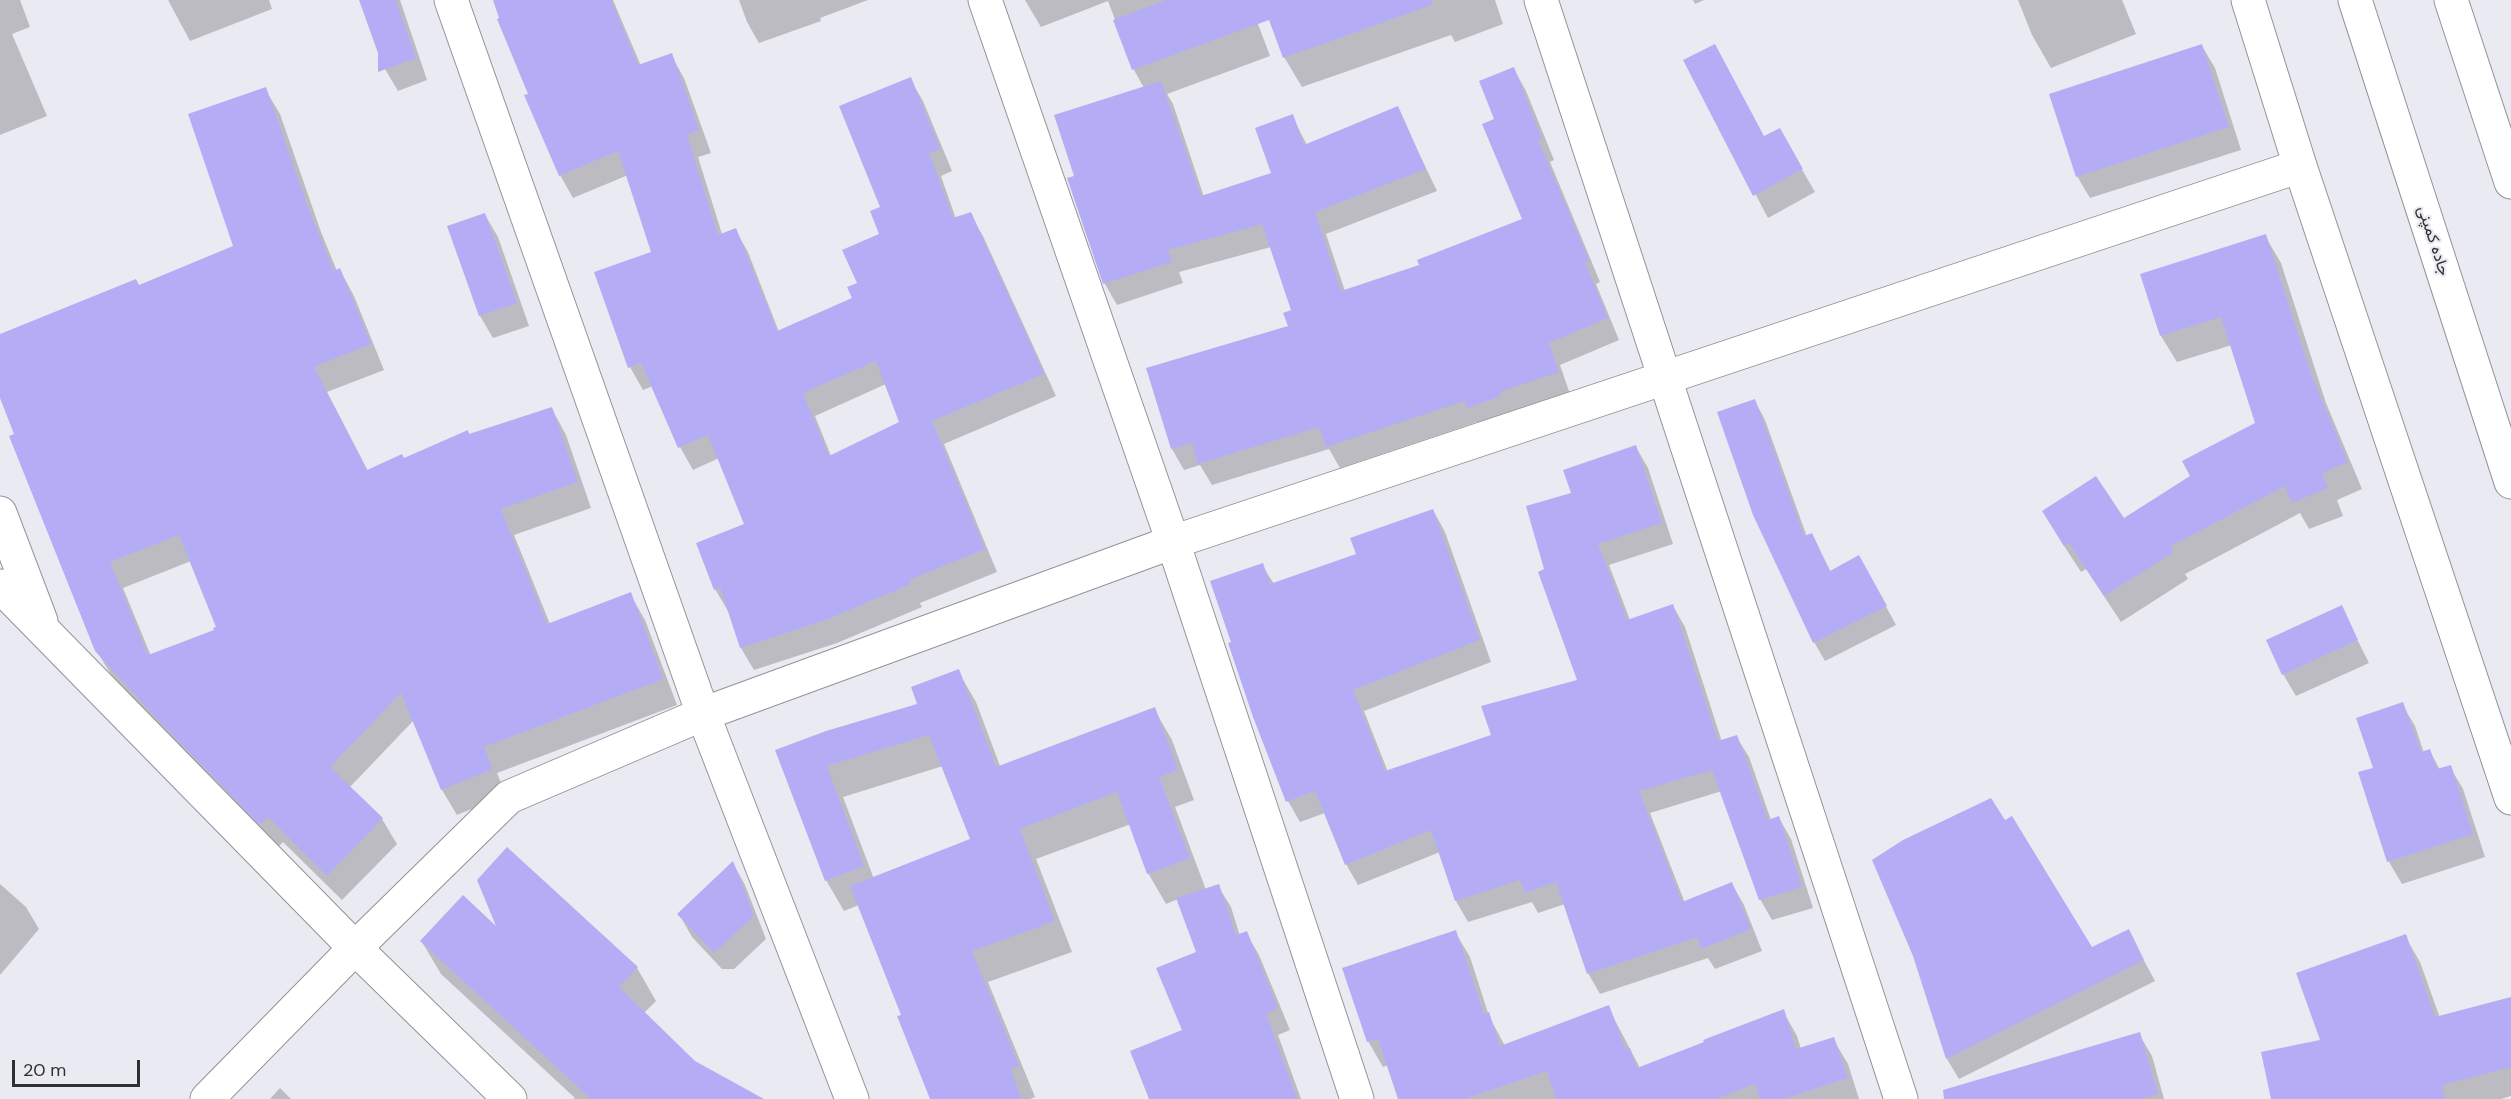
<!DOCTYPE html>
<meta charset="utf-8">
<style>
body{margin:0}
#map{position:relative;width:2511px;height:1099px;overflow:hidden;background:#eaeaf2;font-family:"DM Sans",sans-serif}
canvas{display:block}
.scale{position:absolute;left:12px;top:1060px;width:128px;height:27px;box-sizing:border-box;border:3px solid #303033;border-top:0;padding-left:8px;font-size:18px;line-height:21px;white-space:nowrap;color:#303033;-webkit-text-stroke:4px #eaeaf2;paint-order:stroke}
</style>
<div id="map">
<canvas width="2511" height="1099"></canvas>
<div class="scale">20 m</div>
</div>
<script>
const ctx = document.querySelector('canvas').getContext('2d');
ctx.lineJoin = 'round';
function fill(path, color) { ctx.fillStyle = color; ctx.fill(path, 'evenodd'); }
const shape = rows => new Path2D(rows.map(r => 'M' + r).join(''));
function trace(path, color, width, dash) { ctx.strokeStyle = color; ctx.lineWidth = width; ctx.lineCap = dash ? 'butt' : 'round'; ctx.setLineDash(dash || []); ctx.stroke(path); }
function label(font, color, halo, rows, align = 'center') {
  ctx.font = font + ' "DM Sans",Vazirmatn,sans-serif'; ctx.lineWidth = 4.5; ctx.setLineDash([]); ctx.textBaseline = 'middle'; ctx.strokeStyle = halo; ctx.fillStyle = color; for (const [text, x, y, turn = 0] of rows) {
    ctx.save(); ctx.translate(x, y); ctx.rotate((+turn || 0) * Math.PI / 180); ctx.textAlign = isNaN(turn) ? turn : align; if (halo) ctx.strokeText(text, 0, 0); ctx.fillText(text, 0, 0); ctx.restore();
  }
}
fill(shape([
 [0,0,20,0,30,27,12,34,47,116,0,135],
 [168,0,269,0,272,9,190,41],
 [361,0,400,0,427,80,398,91,385,69],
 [494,0,613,0,641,66,671,55,684,78,711,153,698,157,722,234,735,229,748,252,779,332,853,299,881,235,882,208,910,79,923,101,952,171,941,176,956,219,970,214,983,236,1056,396,944,444,997,572,920,603,922,607,837,643,754,670,741,648,728,611,715,589,746,525,719,458,693,470,680,447,653,386,643,390,630,367,653,253,628,175,573,198,560,175],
 [886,384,901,423,831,456,815,416],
 [739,0,868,0,820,18,821,21,759,43,747,22],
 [1025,0,1249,0,1270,56,1167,94,1173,104,1204,197,1273,174,1292,116,1307,145,1397,108,1437,191,1326,234,1345,291,1421,266,1524,219,1496,120,1514,69,1526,91,1554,160,1550,162,1600,282,1596,284,1619,340,1560,365,1570,394,1481,429,1477,422,1340,468,1329,449,1212,485,1200,465,1184,470,1172,449,1148,369,1290,327,1292,311,1271,247,1179,272,1183,283,1117,305,1105,284,1068,179,1076,176,1144,88,1134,70,1108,1,1041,27],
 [1264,0,1495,0,1503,24,1455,42,1451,35,1302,87,1284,57],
 [1693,0,1704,0,1695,4],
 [2018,0,2122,0,2136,34,2051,68,2032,35],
 [2202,46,2215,68,2241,150,2090,198,2077,176],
 [1685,61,1764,138,1779,130,1815,192,1768,218],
 [265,89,280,114,321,232,337,271,340,270,354,296,384,370,327,392,368,471,552,409,566,435,591,508,514,535,550,624,630,594,645,620,677,705,497,773,506,795,457,815,442,790,414,720,349,788,382,819,397,844,342,900,283,842,276,849,112,676,96,650,0,394,0,335,139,286,235,247],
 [191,561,218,628,216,631,151,656,123,588],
 [485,215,498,237,529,326,493,338,480,316,449,227],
 [2265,236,2281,263,2326,403,2362,489,2337,500,2343,516,2309,529,2300,513,2185,574,2188,579,2121,622,2086,569,2081,572,2059,538,2123,520,2192,477,2257,424,2232,345,2177,362,2161,336,2142,275],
 [1755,401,1765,420,1807,537,1811,535,1831,572,1869,575,1896,625,1825,661,1814,642],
 [1636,447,1648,468,1673,544,1609,565,1630,620,1673,606,1685,627,1722,742,1736,736,1749,757,1771,820,1779,818,1791,839,1813,908,1772,920,1760,899,1722,791,1650,813,1685,903,1732,884,1744,905,1762,951,1715,969,1708,958,1600,994,1588,973,1565,904,1538,913,1532,902,1468,922,1456,901,1440,852,1358,885,1346,864,1325,813,1300,822,1288,801,1233,643,1262,565,1274,584,1358,555,1433,510,1445,532,1491,662,1364,711,1388,772,1493,736,1579,681,1546,570,1573,494],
 [2341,607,2369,663,2296,696,2283,674],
 [958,671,976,702,1000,766,1154,709,1172,740,1194,800,1175,807,1206,890,1218,886,1231,907,1240,936,1246,933,1259,955,1290,1030,1278,1035,1301,1099,1151,1099,1184,1031,1198,953,1178,899,1166,904,1148,873,1131,824,1036,859,1072,952,988,982,1035,1097,1030,1099,932,1099,903,1016,859,905,844,911,826,880,777,751,919,705],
 [943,766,972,840,874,879,843,797],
 [2402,704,2415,726,2424,753,2430,751,2440,770,2450,767,2463,789,2485,857,2402,884,2389,862,2360,773,2375,769],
 [507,849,637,968,656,1001,644,1013,694,1062,761,1099,573,1099,575,1098,441,974,422,942,500,932],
 [733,863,745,885,766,939,734,969,722,969,692,937,679,914],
 [0,884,26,907,39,929,0,975],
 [2128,931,2155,981,1959,1079,1947,1059,1914,956,2092,949],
 [1455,932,1470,957,1489,1016,1505,1046,1608,1007,1640,1068,1783,1011,1797,1036,1801,1049,1833,1039,1848,1064,1859,1099,1400,1099,1388,1065,1383,1067,1368,1041],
 [2405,936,2420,962,2440,1018,2511,1003,2511,1096,2501,1099,2272,1099],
 [2139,1034,2152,1056,2164,1099,1961,1099],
 [280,1088,291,1099,270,1099]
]), '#0003');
fill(shape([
 [359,0,396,0,416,58,378,72,378,53],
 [493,0,611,0,638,65,672,53,699,130,687,135,718,235,736,228,777,331,852,298,847,287,857,283,842,250,879,234,870,211,880,207,839,106,911,77,940,149,929,153,953,218,971,212,1044,374,932,421,985,549,909,580,911,584,823,621,740,648,720,587,714,590,696,543,744,524,708,435,678,448,641,363,628,368,594,272,651,252,618,151,559,176,524,95,528,94,497,19,499,18],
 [876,361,899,422,829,456,803,393],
 [1166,0,1432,0,1432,5,1283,58,1269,20,1132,70,1113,20],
 [1715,44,1764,136,1780,128,1803,169,1753,196,1683,60],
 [2202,44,2229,127,2076,177,2049,94],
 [1514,67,1542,139,1538,140,1589,260,1585,262,1608,318,1549,343,1559,372,1499,392,1501,396,1467,408,1464,401,1326,447,1319,427,1198,464,1192,443,1171,449,1146,368,1288,326,1283,313,1291,310,1262,224,1168,250,1172,262,1103,284,1067,178,1074,176,1054,115,1161,81,1201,196,1271,173,1255,128,1293,114,1304,145,1398,106,1426,169,1315,212,1341,291,1419,265,1417,260,1522,219,1482,124,1494,119,1479,81],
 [266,87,307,205,334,271,340,268,371,344,314,367,367,470,402,454,404,458,468,430,469,434,552,407,578,482,501,509,547,624,631,592,663,679,484,747,493,769,441,790,401,693,330,767,383,818,327,876,268,817,260,825,158,720,95,651,9,436,14,434,0,398,0,334,136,279,139,285,233,246,188,114],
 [179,535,216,627,213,628,214,630,148,655,110,562],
 [485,213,517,303,479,316,447,226],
 [2266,234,2311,374,2348,462,2322,473,2328,488,2292,503,2285,486,2171,546,2174,552,2104,596,2069,543,2064,546,2042,511,2096,476,2124,518,2190,476,2182,461,2255,423,2221,317,2160,336,2140,274],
 [1755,399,1804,536,1812,533,1830,571,1859,555,1887,606,1813,643,1753,515,1717,412],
 [1636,445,1662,523,1598,544,1627,620,1673,604,1718,741,1737,735,1768,820,1779,816,1802,887,1759,900,1712,770,1639,791,1682,902,1732,882,1751,929,1701,949,1697,937,1587,974,1556,882,1525,893,1520,880,1455,901,1431,830,1345,865,1315,791,1286,802,1253,717,1228,643,1231,642,1210,581,1263,563,1270,584,1356,554,1350,538,1433,509,1480,640,1353,690,1385,771,1491,735,1481,706,1577,680,1538,572,1544,569,1526,506,1571,493,1563,470],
 [2342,605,2358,640,2282,675,2266,640],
 [959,669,996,767,1155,707,1178,770,1159,777,1190,858,1147,874,1117,792,1020,829,1055,921,972,951,1019,1066,1010,1069,1022,1099,930,1099,897,1016,901,1015,850,886,970,839,929,735,827,766,864,866,825,881,775,750,826,731,917,704,911,687],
 [2403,702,2421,752,2430,749,2437,769,2451,765,2473,834,2387,862,2358,772,2373,768,2356,718],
 [1991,798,2005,820,2012,816,2092,947,2129,929,2144,960,1946,1059,1913,956,1872,860,1903,840],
 [507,847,638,967,619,987,695,1061,764,1099,591,1099,420,941,463,895,496,926,477,880],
 [733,861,754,916,714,953,677,914],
 [1219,884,1236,935,1247,931,1278,1008,1266,1013,1297,1099,1149,1099,1130,1051,1182,1030,1156,968,1196,952,1176,898],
 [1456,930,1484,1014,1489,1012,1500,1046,1609,1005,1626,1050,1630,1048,1637,1068,1704,1042,1703,1040,1784,1009,1796,1049,1834,1037,1848,1078,1784,1099,1760,1099,1755,1084,1716,1099,1556,1099,1547,1071,1465,1099,1398,1099,1378,1039,1367,1042,1342,968],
 [2406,934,2435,1017,2511,997,2511,1067,2442,1085,2445,1099,2271,1099,2261,1052,2320,1040,2296,973],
 [2140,1032,2158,1094,2139,1099,1944,1099,1943,1090]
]), '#b4adf6');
const minor = shape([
 [451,0,703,714,852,1099],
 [985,0,1173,542,1357,1099],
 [1541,0,1901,1099],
 [0,513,41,621],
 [0,586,355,948,510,1099],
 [207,1099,355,948,509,797,703,714,1173,542,2300,166]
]);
const tertiary = shape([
 [2248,0,2300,166,2511,798]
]);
const trunk = shape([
 [2355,0,2511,482],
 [2451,0,2511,182]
]);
trace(minor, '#93939a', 35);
trace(tertiary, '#93939a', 35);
trace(trunk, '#93939a', 35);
trace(minor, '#fff', 33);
trace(tertiary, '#fff', 33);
trace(trunk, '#fff', 33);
label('16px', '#303033', '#eaeaf2', [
 ["جاده کمپنی",2433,241,72]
]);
</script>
